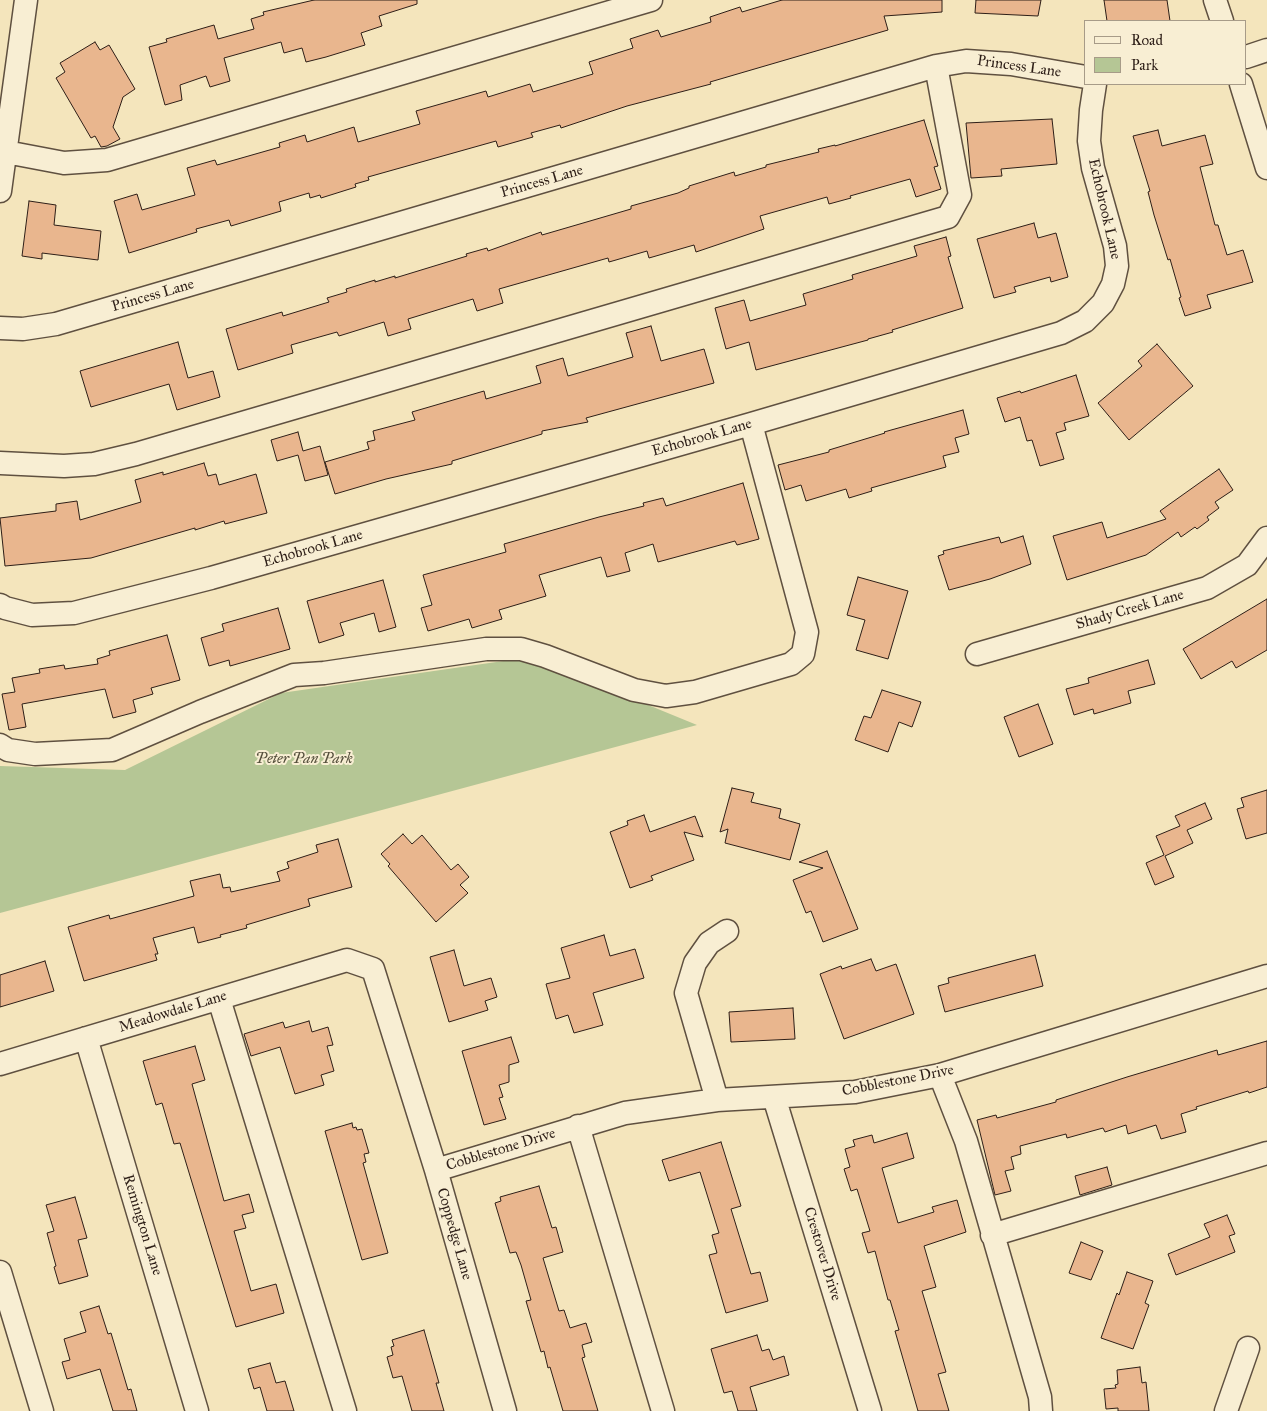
<!DOCTYPE html>
<style>
body{margin:0}
#map{position:relative;width:1267px;height:1411px;overflow:hidden;background:#f4e5bc;font-family:"IM FELL Great Primer",serif}
canvas{display:block}
.legend{position:absolute;left:1084px;top:20px;width:162px;height:65px;box-sizing:border-box;background:#f8eed3;border:1px solid #a79b88;margin:0;padding:6px 9px;list-style:none;font-size:15px;color:#2d1e17}
.legend li{display:flex;align-items:center;gap:10px;height:25px}
.legend b{width:25px;border:1px solid #a79b88}
</style>
<div id="map">
<canvas width="1267" height="1411"></canvas>
<ul class="legend">
<li><b style="height:6px;background:#f8eed3"></b>Road</li>
<li><b style="height:14px;background:#b5c695"></b>Park</li>
</ul>
</div>
<script>
const ctx = document.querySelector('canvas').getContext('2d');
ctx.lineJoin = 'round';
function fill(path, color) { ctx.fillStyle = color; ctx.fill(path, 'evenodd'); }
const shape = rows => new Path2D(rows.map(r => 'M' + r).join(''));
function trace(path, color, width, dash) { ctx.strokeStyle = color; ctx.lineWidth = width; ctx.lineCap = dash ? 'butt' : 'round'; ctx.setLineDash(dash || []); ctx.stroke(path); }
function label(font, color, halo, rows, align = 'center') {
  ctx.font = font + ' "IM FELL Great Primer",serif'; ctx.lineWidth = 4; ctx.setLineDash([]); ctx.textBaseline = 'middle'; ctx.strokeStyle = halo; ctx.fillStyle = color; for (const [text, x, y, turn = 0] of rows) {
    ctx.save(); ctx.translate(x, y); ctx.rotate((+turn || 0) * Math.PI / 180); ctx.textAlign = isNaN(turn) ? turn : align; if (halo) ctx.strokeText(text, 0, 0); ctx.fillText(text, 0, 0); ctx.restore();
  }
}
fill(shape([
 [531,657,697,725,0,913,0,766,125,770,281,693]
]), '#b5c695');
const building = shape([
 [314,0,417,0,417,4,379,16,382,26,361,33,365,45,326,57,306,62,302,48,284,53,281,42,224,58,230,81,210,87,206,76,180,85,182,100,165,105,149,47,167,42,166,39,214,25,218,39,254,29,251,19,264,15,263,12,314,0],
 [782,0,942,0,942,12,884,16,888,30,710,82,711,84,627,106,561,128,560,125,531,133,533,137,498,147,496,141,368,177,369,180,355,184,356,187,321,198,320,195,310,198,309,193,279,202,281,211,231,226,229,220,196,229,197,232,129,253,114,201,137,194,142,210,195,195,187,168,215,160,217,165,280,147,279,143,305,135,307,142,354,127,358,142,420,124,416,111,486,91,488,97,530,84,533,92,593,74,589,62,633,48,630,39,658,30,661,37,711,22,710,17,740,7,742,12,782,0],
 [976,0,1041,0,1038,16,975,13,976,0],
 [1104,0,1167,0,1170,21,1107,21,1104,0],
 [95,42,100,50,109,45,135,89,123,97,113,127,120,139,107,146,101,147,95,136,91,138,56,78,65,72,60,63,95,42],
 [1052,119,1057,164,1001,169,1002,176,971,178,966,123,1052,119],
 [924,120,938,166,934,167,941,189,916,197,910,179,850,196,851,198,829,204,827,197,760,216,764,229,696,252,694,245,649,258,647,251,609,262,608,258,499,289,503,303,477,311,473,299,408,319,411,329,388,336,384,322,339,336,337,332,291,345,293,353,238,370,226,329,282,312,283,316,329,302,327,298,347,292,346,289,375,280,375,282,395,276,395,278,467,256,466,254,487,248,488,251,541,232,542,235,590,221,631,209,631,206,678,193,689,188,689,186,734,172,735,176,766,167,766,165,819,152,818,149,835,145,835,146,924,120],
 [1158,130,1162,146,1205,135,1213,164,1200,167,1215,225,1218,225,1227,255,1243,250,1253,282,1207,295,1211,308,1185,316,1179,298,1181,297,1170,259,1168,260,1154,215,1148,192,1150,191,1133,136,1158,130],
 [29,201,56,205,54,225,101,231,98,260,42,253,42,259,22,256,29,201],
 [1034,223,1038,238,1056,233,1068,277,1051,282,1050,277,1014,287,1016,292,994,298,977,239,1034,223],
 [946,237,951,256,948,257,963,308,892,330,893,332,868,339,868,340,756,370,749,342,726,349,715,308,744,300,750,321,806,305,803,294,853,279,852,275,917,256,914,246,946,237],
 [651,326,661,361,704,349,714,383,586,418,588,422,542,431,542,434,452,461,452,464,386,479,335,494,325,462,369,449,367,442,375,440,373,431,415,420,412,412,484,391,486,399,541,383,536,366,563,358,568,376,633,357,626,333,651,326],
 [178,342,188,378,213,371,220,397,177,410,169,384,91,407,80,371,178,342],
 [1157,344,1193,386,1129,440,1098,403,1142,366,1138,361,1157,344],
 [1076,375,1089,416,1064,423,1066,430,1056,433,1064,459,1040,466,1032,440,1027,441,1020,417,1005,422,997,398,1020,391,1021,393,1076,375],
 [963,410,969,434,955,438,959,452,943,456,946,467,871,488,872,491,849,498,846,489,806,501,801,485,785,490,778,465,829,452,829,450,885,433,884,432,963,410],
 [298,432,303,451,320,446,328,475,305,481,298,455,277,461,271,440,298,432],
 [204,463,208,476,216,474,219,485,256,474,267,513,225,524,224,521,195,530,195,528,91,558,5,566,0,518,56,511,56,504,77,501,80,520,141,502,135,480,163,472,163,475,204,463],
 [1219,469,1233,490,1215,502,1219,508,1207,517,1209,520,1197,529,1195,527,1181,537,1178,532,1146,555,1067,580,1053,536,1102,522,1107,538,1166,519,1160,511,1219,469],
 [743,483,759,539,737,545,735,541,658,562,653,544,625,553,630,571,607,577,601,557,539,575,546,596,499,610,502,619,472,628,469,619,428,631,421,608,432,605,423,575,506,552,504,544,599,517,644,506,643,503,663,498,666,506,743,483],
 [1023,536,1031,564,990,579,949,590,938,556,944,554,943,551,999,537,1001,543,1023,536],
 [858,577,908,591,888,659,856,650,865,620,847,615,858,577],
 [383,580,396,627,379,632,374,613,340,623,344,635,319,643,307,601,383,580],
 [1267,599,1267,650,1236,668,1232,661,1201,679,1183,649,1267,599],
 [278,608,290,649,230,666,229,660,209,666,201,638,224,631,222,624,278,608],
 [167,635,180,680,151,688,153,694,133,700,136,712,113,718,105,689,22,704,26,727,9,730,2,694,15,692,12,678,40,673,39,669,64,665,65,669,98,664,97,659,110,655,109,651,167,635],
 [1148,660,1155,684,1128,691,1131,703,1094,714,1093,709,1074,715,1066,689,1089,683,1088,678,1148,660],
 [882,690,921,702,912,727,899,722,888,752,855,740,864,716,871,718,882,690],
 [1038,704,1053,744,1019,757,1004,717,1038,704],
 [732,788,754,793,751,802,781,809,779,818,800,824,790,860,725,843,728,829,720,832,732,788],
 [1267,790,1267,833,1246,839,1237,809,1244,807,1241,798,1267,790],
 [1205,803,1212,819,1187,830,1193,843,1165,856,1174,877,1155,885,1146,863,1164,855,1156,836,1180,826,1175,816,1205,803],
 [644,815,650,832,695,816,703,837,684,832,694,860,651,876,653,880,630,888,610,832,628,825,627,821,644,815],
 [403,834,412,844,422,835,451,870,458,864,469,877,460,885,468,893,436,922,388,866,390,864,381,854,403,834],
 [338,839,352,887,308,899,310,906,246,925,247,928,220,935,221,937,198,943,194,927,153,938,158,954,155,954,157,960,84,981,68,927,109,915,110,919,194,896,190,881,220,874,223,888,230,887,231,892,280,881,277,872,289,868,287,862,318,852,316,845,338,839],
 [827,851,858,929,823,942,811,911,806,913,793,880,823,868,799,862,827,851],
 [604,935,610,956,635,949,644,978,593,993,603,1025,574,1033,568,1015,556,1019,546,984,570,978,561,948,604,935],
 [454,950,464,986,491,978,497,997,485,1001,488,1010,449,1022,430,957,454,950],
 [1035,955,1043,986,945,1012,938,986,949,983,948,978,1035,955],
 [871,959,876,971,896,964,914,1014,844,1039,820,974,841,966,842,969,871,959],
 [45,961,54,991,0,1007,0,975,45,961],
 [793,1008,795,1039,731,1042,729,1012,793,1008],
 [309,1021,312,1032,328,1027,333,1045,327,1046,334,1071,321,1075,324,1085,295,1094,280,1047,251,1056,244,1034,283,1022,285,1028,309,1021],
 [511,1037,519,1062,509,1065,509,1082,499,1085,503,1097,499,1098,506,1119,484,1125,462,1051,511,1037],
 [1267,1041,1267,1087,1249,1093,1248,1091,1196,1107,1197,1109,1181,1114,1186,1132,1161,1139,1156,1125,1128,1134,1126,1125,1105,1132,1103,1128,1067,1138,1066,1134,1020,1146,1021,1154,1011,1157,1014,1169,1005,1171,1011,1191,995,1195,977,1120,996,1115,997,1118,1056,1102,1056,1100,1127,1077,1217,1050,1218,1055,1267,1041],
 [195,1046,205,1080,192,1084,224,1201,249,1194,254,1212,242,1215,246,1228,234,1231,251,1291,276,1284,284,1313,236,1327,180,1143,174,1144,162,1103,156,1105,143,1061,195,1046],
 [352,1123,353,1128,356,1127,357,1130,362,1129,369,1153,364,1154,366,1162,363,1163,388,1253,362,1260,325,1131,352,1123],
 [907,1133,914,1158,882,1168,898,1223,934,1212,932,1207,957,1200,966,1232,924,1246,936,1287,922,1291,946,1372,938,1374,949,1411,918,1411,895,1331,899,1330,890,1300,888,1300,875,1251,868,1253,862,1233,870,1231,857,1189,851,1191,844,1169,850,1167,845,1149,855,1146,853,1140,872,1135,874,1143,907,1133],
 [721,1142,741,1206,731,1209,751,1274,760,1272,768,1301,726,1313,709,1255,717,1253,712,1235,719,1233,700,1172,669,1181,662,1160,721,1142],
 [1107,1167,1112,1185,1080,1195,1075,1176,1107,1167],
 [539,1186,552,1228,556,1227,563,1252,543,1258,559,1311,564,1310,570,1328,586,1323,592,1342,582,1345,585,1357,582,1358,598,1411,563,1411,550,1367,548,1368,544,1351,541,1352,526,1301,531,1300,521,1265,516,1252,510,1253,495,1203,501,1201,500,1197,539,1186],
 [75,1197,87,1238,78,1240,88,1276,59,1284,54,1267,56,1266,47,1233,54,1231,46,1205,75,1197],
 [1227,1215,1235,1234,1229,1236,1235,1252,1176,1275,1168,1254,1210,1237,1204,1224,1227,1215],
 [1081,1242,1103,1251,1091,1280,1069,1273,1081,1242],
 [1127,1272,1153,1281,1145,1303,1149,1305,1133,1349,1101,1338,1117,1293,1119,1295,1127,1272],
 [99,1306,108,1334,111,1333,128,1390,131,1389,137,1411,113,1411,100,1369,67,1379,62,1362,70,1360,64,1339,86,1332,80,1312,99,1306],
 [424,1330,439,1383,436,1383,444,1411,412,1411,402,1376,393,1378,387,1357,393,1355,391,1347,394,1346,392,1340,424,1330],
 [757,1335,762,1351,769,1349,773,1360,784,1356,789,1375,750,1387,757,1411,738,1411,732,1391,724,1393,711,1349,757,1335],
 [270,1363,276,1383,285,1381,294,1411,267,1411,260,1387,254,1389,248,1369,270,1363],
 [1140,1367,1142,1383,1146,1382,1149,1411,1118,1411,1118,1408,1106,1409,1104,1389,1116,1388,1115,1385,1118,1384,1117,1370,1140,1367]
]);
fill(building, '#e9b68e');
trace(building, '#2d1e17', 1);
const minor = shape([
 [1215,0,1222,21],
 [1246,57,1267,50],
 [1241,84,1267,168],
 [6,152,64,163,107,160,651,0],
 [0,191,26,0],
 [0,328,23,329,56,324,936,66,966,61,1011,64,1086,77],
 [0,463,64,466,94,464,136,454,948,217,960,195,936,66],
 [0,605,5,608,32,615,74,613,211,578,751,424,1061,333,1085,321,1103,303,1113,284,1117,266,1115,246,1093,168,1089,141,1091,110,1095,84],
 [977,654,1207,588,1247,565,1267,538],
 [0,745,8,750,35,754,112,750,200,712,294,675,324,673,486,649,521,649,545,656,634,690,666,696,695,692,791,664,803,654,807,632,751,424],
 [219,999,345,1411],
 [86,1038,197,1411],
 [0,1064,347,960,373,969,436,1170,505,1411],
 [940,1075,966,1141,1040,1397,1041,1411],
 [774,1097,870,1411],
 [717,1100,686,993,695,963,709,943,727,931],
 [578,1126,663,1411],
 [436,1170,625,1113,717,1100,855,1092,940,1075,1267,976],
 [992,1235,1267,1153],
 [0,1272,42,1411],
 [1226,1411,1248,1348]
]);
trace(minor, '#5f5040', 25);
trace(minor, '#f8eed3', 22);
label('15px', '#2d1e17', '#f8eed3', [
 ["Princess Lane",1019,67,8],
 ["Princess Lane",542,182,-16],
 ["Echobrook Lane",1104,209,77],
 ["Princess Lane",153,296,-16],
 ["Echobrook Lane",702,438,-16],
 ["Echobrook Lane",313,549,-16],
 ["Shady Creek Lane",1130,610,-16],
 ["Meadowdale Lane",173,1012,-17],
 ["Cobblestone Drive",898,1081,-11],
 ["Cobblestone Drive",501,1150,-17],
 ["Remington Lane",142,1225,73],
 ["Coppedge Lane",454,1234,74],
 ["Crestover Drive",822,1254,73]
]);
label('italic 15px', '#56503d', '#f8eed3', [
 ["Peter Pan Park",304,759]
]);
</script>
